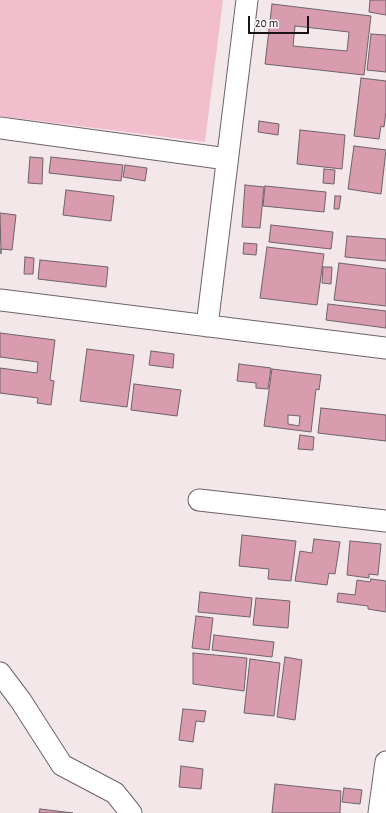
<!DOCTYPE html>
<style>
body{margin:0}
#map{position:relative;width:386px;height:813px;overflow:hidden;background:#f3e7ea;font-family:"Alegreya Sans",sans-serif}
canvas{display:block}
.scale{position:absolute;left:248px;top:16px;width:61px;height:18px;box-sizing:border-box;border:2px solid #181416;border-top:0;padding-left:5px;font-size:12px;line-height:14px;white-space:nowrap;color:#181416;-webkit-text-stroke:3px #fef5f7;paint-order:stroke}
</style>
<div id="map">
<canvas width="386" height="813"></canvas>
<div class="scale">20 m</div>
</div>
<script>
const ctx = document.querySelector('canvas').getContext('2d');
ctx.lineJoin = 'round';
function fill(path, color) { ctx.fillStyle = color; ctx.fill(path, 'evenodd'); }
const shape = rows => new Path2D(rows.map(r => 'M' + r).join(''));
function trace(path, color, width, dash) { ctx.strokeStyle = color; ctx.lineWidth = width; ctx.lineCap = dash ? 'butt' : 'round'; ctx.setLineDash(dash || []); ctx.stroke(path); }
fill(shape([
 [0,0,223,0,205,142,0,116]
]), '#f2bece');
const building = shape([
 [370,0,386,0,386,15,369,12,370,0],
 [272,4,371,16,364,75,265,64,272,4],
 [295,26,349,32,347,51,293,46,295,26],
 [371,34,386,35,386,72,367,70,371,34],
 [361,78,386,81,386,111,384,127,381,126,379,139,354,136,361,78],
 [259,121,279,124,278,135,258,132,259,121],
 [300,130,345,135,342,169,297,164,300,130],
 [354,146,386,150,381,194,348,189,354,146],
 [30,157,43,158,42,184,28,183,30,157],
 [51,157,123,165,121,181,49,173,51,157],
 [125,165,147,168,145,181,123,177,125,165],
 [324,169,335,170,334,184,323,183,324,169],
 [245,185,264,187,260,228,242,227,245,185],
 [265,186,326,192,324,212,263,206,265,186],
 [66,190,114,196,111,221,63,215,66,190],
 [335,196,341,196,339,209,334,209,335,196],
 [0,213,16,215,12,250,1,249,1,254,0,213],
 [271,225,333,232,331,249,269,242,271,225],
 [347,236,386,239,386,261,345,257,347,236],
 [244,243,257,244,256,255,243,254,244,243],
 [267,247,324,254,317,305,260,298,267,247],
 [25,257,34,258,33,274,24,274,25,257],
 [40,260,108,267,106,287,38,279,40,260],
 [339,263,386,269,386,306,334,300,339,263],
 [323,267,332,267,331,284,322,283,323,267],
 [328,304,386,311,386,328,326,320,328,304],
 [0,333,55,340,50,380,54,381,51,405,37,403,38,398,0,393,0,368,37,373,38,362,0,357,0,333],
 [87,349,134,355,127,407,80,401,87,349],
 [151,351,174,354,173,368,149,365,151,351],
 [239,364,271,368,268,389,256,388,256,383,237,381,239,364],
 [272,369,321,375,319,390,316,389,311,432,264,426,272,369],
 [288,415,300,416,299,426,288,424,288,415],
 [134,384,181,390,177,416,131,410,134,384],
 [321,408,386,415,386,441,318,433,321,408],
 [300,435,314,437,313,450,298,449,300,435],
 [242,535,296,541,291,581,268,579,269,569,239,566,242,535],
 [314,539,340,542,335,574,329,573,327,585,295,581,300,551,312,553,314,539],
 [350,541,381,544,378,575,369,574,369,578,347,575,350,541],
 [371,579,386,581,386,612,368,609,368,606,337,602,338,593,355,595,357,580,370,582,371,579],
 [200,592,252,598,250,617,198,612,200,592],
 [256,598,290,601,288,628,253,625,256,598],
 [196,616,213,618,209,650,192,648,196,616],
 [214,635,274,642,272,657,212,650,214,635],
 [193,653,247,658,244,691,193,684,193,653],
 [285,657,302,660,295,720,277,717,285,657],
 [250,659,280,663,274,716,244,713,250,659],
 [183,709,206,711,204,722,196,721,193,742,179,740,183,709],
 [181,766,203,769,201,789,179,787,181,766],
 [275,784,341,791,340,813,272,813,275,784],
 [344,788,362,790,360,804,342,802,344,788],
 [40,809,73,813,39,813,40,809]
]);
fill(building, '#d99caf');
trace(building, '#6d6366', 1);
const street = shape([
 [0,128,227,159],
 [0,300,386,348],
 [207,326,247,0],
 [199,500,386,521],
 [0,673,21,701,62,765,115,793,131,813],
 [379,813,386,762]
]);
trace(street, '#6d6366', 23);
trace(street, '#fff', 21);
</script>
